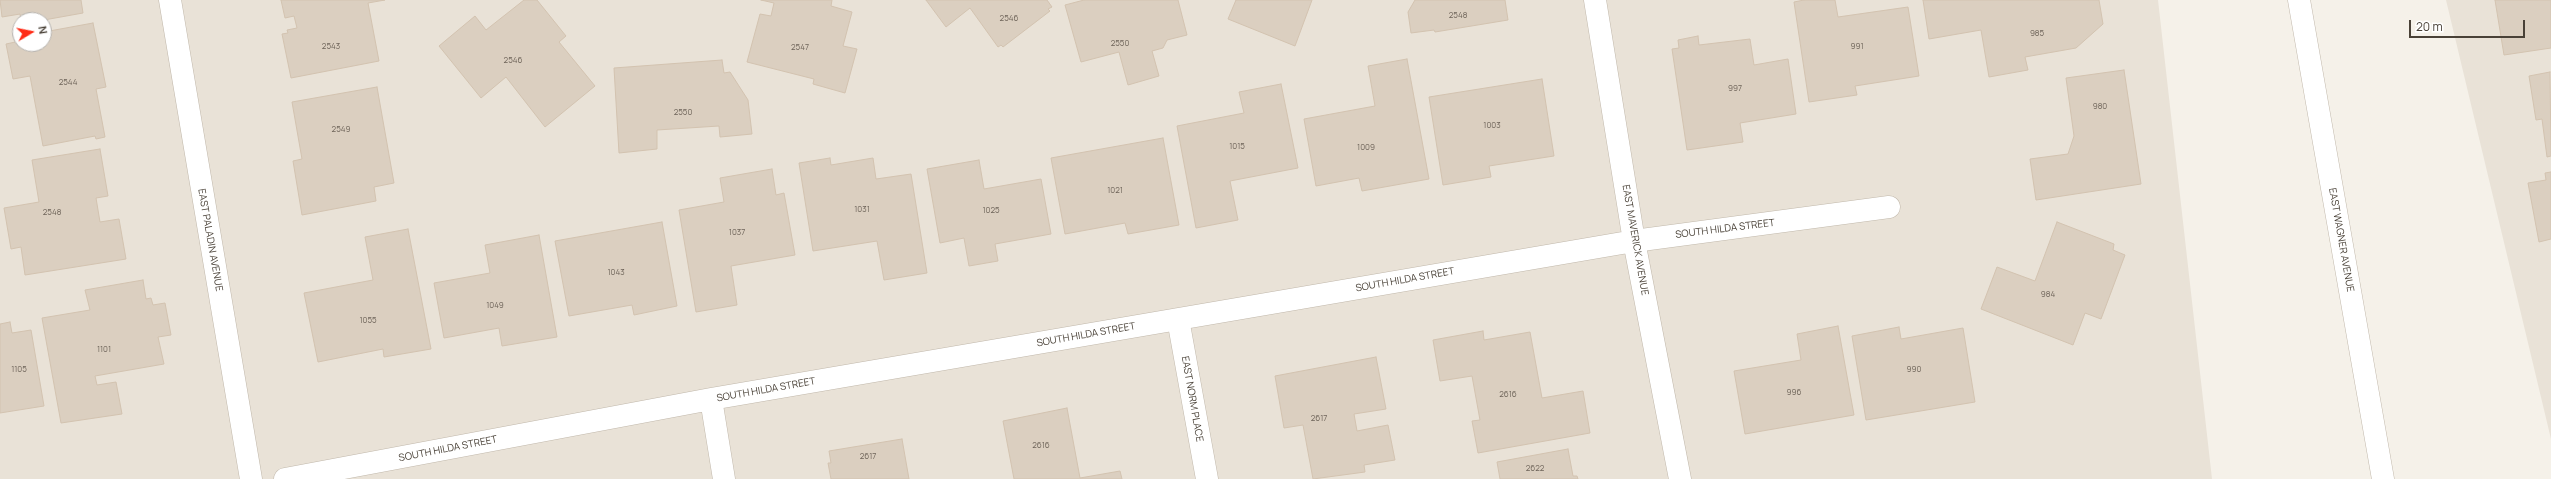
<!DOCTYPE html>
<style>
body{margin:0}
#map{position:relative;width:2551px;height:479px;overflow:hidden;background:#f5f1e9;font-family:Manrope,sans-serif}
canvas{display:block}
.north{position:absolute;left:12px;top:12px;width:40px;height:40px;box-sizing:border-box;background:#fff;border:1px solid #b6b3af;border-radius:50%;rotate:80deg;font-size:11px;font-weight:700;line-height:16px;text-align:center;color:#494137}
.north::after{content:'';display:block;margin:auto;width:14px;height:18px;background:#ff2b16;clip-path:polygon(50% 0,100% 100%,50% 72%,0 100%)}
.scale{position:absolute;left:2409px;top:20px;width:116px;height:18px;box-sizing:border-box;border:2px solid #494137;border-top:0;padding-left:5px;font-size:12px;line-height:14px;white-space:nowrap;color:#494137;-webkit-text-stroke:3px #fff;paint-order:stroke}
</style>
<div id="map">
<canvas width="2551" height="479"></canvas>
<div class="north">N</div>
<div class="scale">20 m</div>
</div>
<script>
const ctx = document.querySelector('canvas').getContext('2d');
ctx.lineJoin = 'round';
function fill(path, color) { ctx.fillStyle = color; ctx.fill(path, 'evenodd'); }
const shape = rows => new Path2D(rows.map(r => 'M' + r).join(''));
function trace(path, color, width, dash) { ctx.strokeStyle = color; ctx.lineWidth = width; ctx.lineCap = dash ? 'butt' : 'round'; ctx.setLineDash(dash || []); ctx.stroke(path); }
function label(font, color, halo, rows, align = 'center') {
  ctx.font = font + ' Manrope,sans-serif'; ctx.lineWidth = 3; ctx.setLineDash([]); ctx.textBaseline = 'middle'; ctx.strokeStyle = halo; ctx.fillStyle = color; for (const [text, x, y, turn = 0] of rows) {
    ctx.save(); ctx.translate(x, y); ctx.rotate((+turn || 0) * Math.PI / 180); ctx.textAlign = isNaN(turn) ? turn : align; if (halo) ctx.strokeText(text, 0, 0); ctx.fillText(text, 0, 0); ctx.restore();
  }
}
fill(shape([
 [0,0,2158,0,2212,479,0,479],
 [20,20,44,20,44,44,20,44],
 [2446,0,2551,0,2551,439]
]), '#e9e2d7');
const building = shape([
 [0,0,81,0,83,13,44,20,21,20,20,14,2,17,0,0],
 [281,0,385,0,368,3,379,61,291,78,282,34,288,33,287,30,297,28,294,16,285,18,281,0],
 [524,0,537,0,566,36,559,42,595,86,545,127,506,77,481,98,439,46,475,16,486,30,524,0],
 [761,0,832,0,831,6,852,12,843,46,857,49,845,93,813,84,814,79,747,62,760,14,771,16,774,3,761,0],
 [926,0,1047,0,1052,7,1048,9,1050,11,1003,47,1001,45,998,47,970,8,946,27,926,0],
 [1084,0,1178,0,1187,35,1167,40,1163,48,1152,51,1159,76,1128,85,1119,52,1081,62,1065,5,1084,0],
 [1236,0,1312,0,1295,46,1228,19,1236,0],
 [1415,0,1505,0,1508,20,1435,32,1434,30,1411,33,1408,12,1415,0],
 [1804,0,1835,0,1838,17,1908,7,1919,76,1855,86,1857,95,1809,102,1794,2,1804,0],
 [1923,0,2099,0,2103,24,2076,48,2025,57,2028,70,1989,77,1981,30,1929,39,1923,0],
 [2495,0,2551,0,2551,48,2504,55,2495,0],
 [93,23,106,87,96,89,105,137,96,139,95,136,43,146,30,76,13,79,6,44,20,41,20,44,44,44,44,32,93,23],
 [1698,36,1699,45,1750,39,1754,65,1788,59,1796,114,1740,123,1743,142,1687,150,1672,49,1679,48,1678,40,1698,36],
 [1407,59,1429,179,1362,191,1359,178,1316,186,1304,119,1375,106,1368,66,1407,59],
 [722,60,724,73,730,72,748,100,752,134,720,137,719,126,657,130,657,149,619,153,614,68,722,60],
 [2124,70,2141,184,2036,200,2030,159,2068,154,2074,136,2066,78,2124,70],
 [2550,72,2551,156,2547,157,2542,119,2536,120,2529,76,2550,72],
 [1542,79,1554,156,1489,166,1491,177,1443,185,1429,97,1542,79],
 [1281,84,1298,168,1230,181,1238,220,1196,228,1177,126,1244,113,1239,92,1281,84],
 [377,87,394,183,374,187,376,201,302,215,293,161,302,159,292,102,377,87],
 [1163,138,1179,225,1128,234,1125,223,1065,234,1051,158,1163,138],
 [100,149,108,196,96,198,100,222,119,219,126,259,25,275,21,247,11,249,4,208,39,202,32,160,100,149],
 [830,158,831,165,873,158,876,179,911,174,927,273,884,280,877,241,813,251,799,163,830,158],
 [979,160,984,189,1041,179,1051,234,995,244,998,261,969,266,964,238,940,243,927,169,979,160],
 [772,169,776,195,784,193,795,255,731,266,737,305,696,312,679,210,724,202,720,178,772,169],
 [2551,172,2551,239,2539,242,2528,183,2546,180,2545,173,2551,172],
 [662,222,677,306,634,315,632,305,569,316,555,241,662,222],
 [2057,222,2114,244,2113,250,2125,255,2101,319,2085,313,2073,345,1981,309,1997,267,2035,281,2057,222],
 [408,229,431,349,384,357,383,349,318,362,304,293,373,280,365,237,408,229],
 [539,235,557,337,502,346,499,328,444,338,434,283,490,273,485,245,539,235],
 [143,280,146,299,151,298,153,305,165,303,171,335,158,337,164,364,95,376,97,385,116,382,122,414,61,423,42,318,90,310,85,290,143,280],
 [10,322,12,333,31,330,44,406,0,413,0,324,10,322],
 [1838,326,1854,415,1745,434,1734,371,1801,360,1797,334,1838,326],
 [1899,327,1901,339,1963,328,1975,402,1866,420,1852,336,1899,327],
 [1483,331,1484,340,1530,332,1542,398,1583,391,1590,433,1478,453,1472,421,1480,420,1472,376,1440,381,1433,340,1483,331],
 [1376,357,1386,409,1354,414,1357,431,1388,425,1395,460,1364,465,1365,472,1313,479,1303,425,1284,428,1275,376,1376,357],
 [1067,408,1080,478,1120,471,1122,479,1014,479,1003,421,1067,408],
 [902,439,909,479,831,479,828,463,831,463,829,451,902,439],
 [1568,449,1573,476,1577,476,1578,479,1500,479,1497,462,1568,449]
]);
fill(building, '#dbcfc0');
trace(building, '#d3c3b0', 1);
const minor = shape([
 [170,0,251,479],
 [1595,0,1634,241,1680,479],
 [2299,0,2383,479],
 [1178,319,1207,479],
 [711,399,724,479],
 [285,479,711,399,1634,241,1889,207]
]);
trace(minor, '#c1b8ab', 23);
trace(minor, '#fff', 22);
label('8px', '#6e6459', null, [
 ["2548",1458,16],
 ["2546",1009,19],
 ["985",2037,34],
 ["2550",1120,44],
 ["2543",331,47],
 ["991",1857,47],
 ["2547",800,48],
 ["2546",513,61],
 ["2544",68,83],
 ["997",1735,89],
 ["980",2100,107],
 ["2550",683,113],
 ["1003",1492,126],
 ["2549",341,130],
 ["1015",1237,147],
 ["1009",1366,148],
 ["1021",1115,191],
 ["1031",862,210],
 ["1025",991,211],
 ["2548",52,213],
 ["1037",737,233],
 ["1043",616,273],
 ["984",2048,295],
 ["1049",495,306],
 ["1055",368,321],
 ["1101",104,350],
 ["1105",19,370],
 ["990",1914,370],
 ["996",1794,393],
 ["2616",1508,395],
 ["2617",1319,419],
 ["2616",1041,446],
 ["2617",868,457],
 ["2622",1535,469]
]);
label('10px', '#494137', '#fff', [
 ["SOUTH HILDA STREET",1725,229,-7],
 ["EAST PALADIN AVENUE",210,240,80],
 ["EAST MAVERICK AVENUE",1635,240,80],
 ["EAST WAGNER AVENUE",2341,240,80],
 ["SOUTH HILDA STREET",1405,280,-10],
 ["SOUTH HILDA STREET",1086,335,-10],
 ["SOUTH HILDA STREET",766,390,-10],
 ["EAST NORM PLACE",1192,399,80],
 ["SOUTH HILDA STREET",448,449,-11]
]);
</script>
